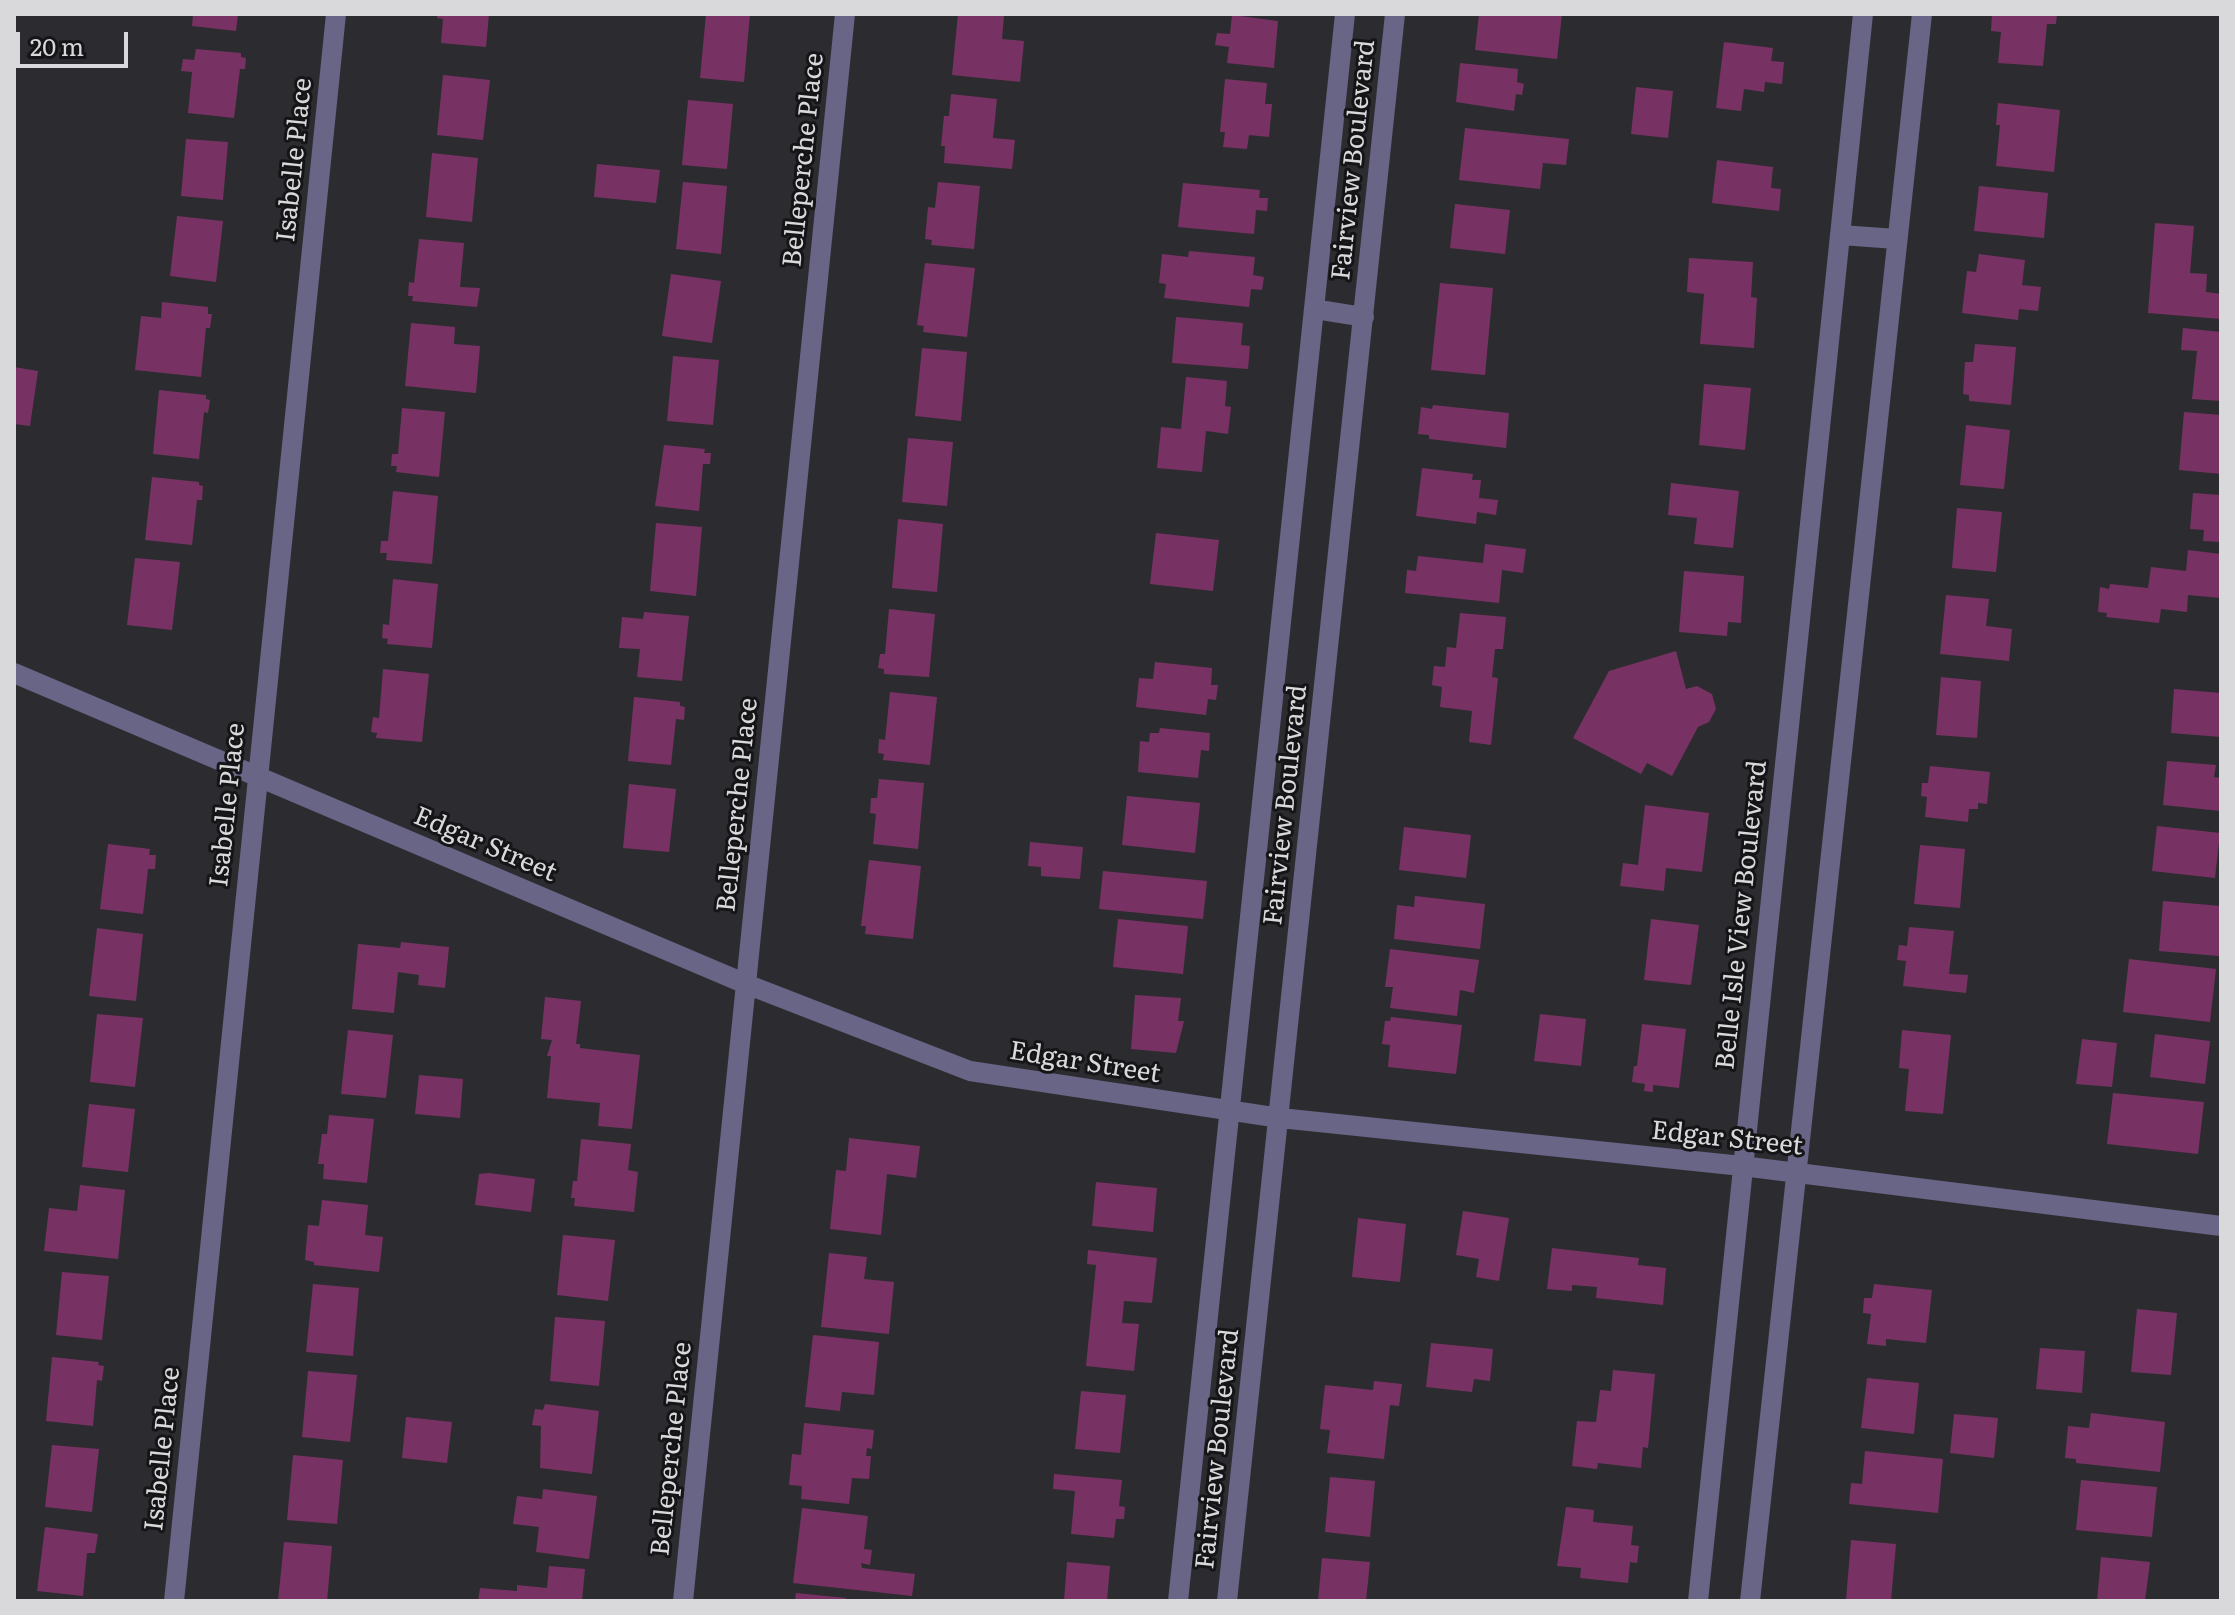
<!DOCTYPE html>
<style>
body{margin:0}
#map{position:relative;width:2235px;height:1615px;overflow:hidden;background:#2c2c30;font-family:Literata,serif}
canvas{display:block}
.frame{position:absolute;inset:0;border:16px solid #d9d8db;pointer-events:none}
.scale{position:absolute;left:16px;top:32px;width:112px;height:36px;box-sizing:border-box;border:4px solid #d9d8db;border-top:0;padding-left:10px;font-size:24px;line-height:28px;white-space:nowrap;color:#d9d8db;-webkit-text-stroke:6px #151416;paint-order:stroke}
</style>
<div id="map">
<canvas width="2235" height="1615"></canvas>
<div class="frame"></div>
<div class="scale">20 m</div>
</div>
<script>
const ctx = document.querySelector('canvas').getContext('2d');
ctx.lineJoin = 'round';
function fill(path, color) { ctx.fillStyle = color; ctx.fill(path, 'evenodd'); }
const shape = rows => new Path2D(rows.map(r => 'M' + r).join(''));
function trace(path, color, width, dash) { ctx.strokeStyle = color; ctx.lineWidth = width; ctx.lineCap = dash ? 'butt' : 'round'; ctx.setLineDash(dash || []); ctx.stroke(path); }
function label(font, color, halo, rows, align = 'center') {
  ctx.font = font + ' Literata,serif'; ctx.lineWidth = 6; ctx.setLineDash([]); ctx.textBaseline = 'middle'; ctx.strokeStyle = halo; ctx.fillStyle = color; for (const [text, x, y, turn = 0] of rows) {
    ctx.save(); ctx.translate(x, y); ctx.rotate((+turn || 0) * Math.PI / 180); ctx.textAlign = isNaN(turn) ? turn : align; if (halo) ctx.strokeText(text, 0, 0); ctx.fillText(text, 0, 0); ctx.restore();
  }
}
fill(shape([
 [193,14,238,14,236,31,192,26],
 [437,14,489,14,486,47,441,43,443,19,437,18],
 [706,14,750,14,744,82,700,78],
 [958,14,1004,16,1002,39,1024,41,1020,82,952,75],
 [1479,14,1562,14,1557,59,1475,50],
 [1992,14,2057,14,2056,24,2047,24,2043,66,1998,63,2001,32,1991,31],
 [1232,15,1278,21,1274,68,1227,63,1229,47,1215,45,1217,33,1230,34],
 [1724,42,1773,48,1771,61,1784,62,1782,84,1765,82,1764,92,1744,89,1741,111,1716,108],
 [196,49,241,53,241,57,246,58,245,69,240,69,234,118,188,113,192,72,181,71,183,59,194,60],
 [1460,63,1518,69,1517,82,1524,84,1522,95,1516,94,1514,111,1456,102],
 [443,75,490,80,483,140,437,135],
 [1225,79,1267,83,1265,104,1272,104,1269,137,1249,135,1247,149,1223,147,1225,132,1220,132],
 [1636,87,1673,91,1668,138,1631,134],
 [951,94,997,99,993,138,1015,140,1012,169,944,163,945,146,941,146,944,116,949,116],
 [688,100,733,104,727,169,682,165],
 [1998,103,2060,110,2054,172,1996,166,2000,125,1996,125],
 [1465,128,1569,139,1566,165,1543,163,1540,189,1459,180],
 [186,139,228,142,223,200,181,196],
 [432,153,478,158,472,222,426,217],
 [1717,160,1773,167,1771,188,1781,189,1779,211,1712,203],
 [597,164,660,170,656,203,594,197],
 [683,182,727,186,721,254,676,249],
 [938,182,980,186,974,249,931,245,932,240,925,239,928,207,935,208],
 [1183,183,1260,190,1259,198,1268,198,1267,211,1256,210,1254,234,1178,227],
 [1979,186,2048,193,2044,238,1974,231],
 [1455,204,1510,210,1505,254,1450,248],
 [177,216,223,221,216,282,170,276],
 [2155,223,2194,226,2190,273,2207,274,2206,292,2221,294,2221,319,2148,313],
 [419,239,464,243,460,287,480,288,477,307,412,301,413,296,408,296,409,282,414,283],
 [1189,251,1255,257,1253,275,1264,277,1262,290,1251,289,1249,307,1164,298,1166,284,1159,283,1162,254,1188,257],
 [1979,254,2025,260,2022,285,2041,287,2038,311,2019,309,2018,320,1962,313,1967,271,1976,272],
 [1689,258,1753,262,1751,297,1757,298,1754,348,1700,344,1704,294,1687,292],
 [925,263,975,268,967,337,923,332,924,326,917,325],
 [671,274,721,281,712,343,662,336],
 [1440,283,1493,288,1485,375,1431,370],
 [162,302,208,307,208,314,212,314,210,328,206,328,201,377,135,370,141,316,161,318],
 [1176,317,1243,323,1241,345,1250,346,1248,369,1172,363],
 [411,323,455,327,454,344,480,346,476,393,405,386],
 [2183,328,2221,332,2221,401,2192,399,2197,351,2181,350],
 [1975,344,2016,347,2011,405,1969,401,1969,395,1963,394,1965,362,1973,362],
 [922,348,967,352,961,421,915,416],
 [673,356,719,360,713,425,667,421],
 [14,367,38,371,30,426,14,424],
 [1186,377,1227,381,1225,406,1231,407,1228,434,1206,431,1202,472,1157,468,1161,427,1181,429],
 [1704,384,1751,388,1745,450,1699,445],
 [159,390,206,395,206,399,210,400,208,413,204,412,199,459,153,454],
 [1433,405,1509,413,1506,448,1429,439,1429,435,1418,434,1421,407,1432,409],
 [402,408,445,412,439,477,396,472,397,466,391,466,392,454,398,454],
 [2184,412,2221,415,2221,474,2179,470],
 [1966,425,2010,430,2004,489,1960,485],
 [908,438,953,442,947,506,902,502],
 [664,445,705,449,704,453,711,453,710,464,703,464,699,511,655,506],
 [1422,468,1473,474,1472,480,1481,480,1479,498,1498,500,1496,515,1477,512,1476,524,1416,516],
 [152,477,199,482,199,485,203,486,202,500,197,500,192,545,145,540],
 [1671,483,1739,491,1733,548,1694,544,1697,518,1668,515],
 [393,491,438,496,432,564,386,560,387,553,380,553,381,541,388,541],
 [2193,493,2221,495,2221,542,2203,541,2204,530,2190,529],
 [1957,508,2002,512,1996,572,1952,568],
 [898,519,943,524,937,592,892,588],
 [656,523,702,527,696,596,650,591],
 [1156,533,1219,540,1213,591,1150,584],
 [1485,544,1526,549,1523,573,1502,570,1499,603,1405,593,1407,570,1416,571,1418,556,1483,563],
 [2188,550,2221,554,2221,598,2188,595,2187,612,2161,609,2159,623,2106,617,2107,613,2098,612,2100,587,2109,589,2110,584,2148,588,2151,567,2186,571],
 [135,558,180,562,172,630,127,625],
 [1684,571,1744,576,1741,623,1728,622,1727,636,1679,632],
 [393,579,438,584,432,648,387,644,388,639,382,638,383,624,389,625],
 [1946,595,1989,599,1986,626,2012,629,2009,661,1940,654],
 [889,609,935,614,929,677,884,674,884,669,878,668,880,654,885,654],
 [644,612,689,616,682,681,637,677,640,649,619,648,622,617,643,619],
 [1460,613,1506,617,1503,649,1495,649,1492,677,1498,678,1491,745,1469,742,1472,711,1440,707,1442,687,1432,685,1434,666,1445,667,1447,647,1456,648],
 [1676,651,1686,689,1697,686,1712,694,1716,709,1709,722,1698,727,1672,776,1647,763,1641,774,1573,738,1609,671],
 [1155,662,1212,668,1211,685,1218,685,1216,700,1208,699,1206,715,1136,707,1139,678,1153,679],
 [383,669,429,674,422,742,376,738,377,733,371,732,373,717,379,718],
 [1941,677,1981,681,1977,738,1936,735],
 [2174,689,2221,693,2221,737,2171,733],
 [890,692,937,697,930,765,883,760,884,754,878,753,879,739,885,740],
 [634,697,680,702,680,706,685,707,684,720,676,719,671,765,628,761],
 [1160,728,1210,733,1209,751,1201,750,1198,778,1138,772,1140,741,1149,742,1150,733,1159,733],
 [2167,761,2216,765,2214,777,2221,778,2221,811,2163,805],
 [1930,766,1990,772,1987,804,1978,803,1978,809,1969,809,1968,822,1925,817,1927,797,1921,796,1922,783,1928,783],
 [879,779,924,783,918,849,873,844,876,814,870,813,871,798,877,798],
 [629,784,676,789,669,852,623,848],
 [1127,796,1200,803,1195,853,1122,845],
 [1645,805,1709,813,1702,872,1666,868,1664,891,1620,886,1623,863,1638,865],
 [2157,826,2220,833,2215,878,2152,871],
 [1404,827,1471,835,1466,878,1399,870],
 [1030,842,1083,847,1080,879,1041,876,1041,867,1028,866],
 [108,844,150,849,149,855,156,855,155,869,148,869,143,914,100,909],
 [1920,845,1965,849,1960,908,1914,904],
 [869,860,921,866,913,939,865,934,866,926,861,926],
 [1103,871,1207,881,1203,919,1099,909],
 [1415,896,1485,904,1480,949,1394,939,1397,905,1414,907],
 [2163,901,2221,906,2219,956,2159,951],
 [1118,919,1188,926,1183,974,1113,967],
 [1651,919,1699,925,1691,985,1644,980],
 [1909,927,1954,931,1949,974,1968,975,1966,993,1903,986,1906,961,1897,960,1899,945,1907,946],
 [97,928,143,934,136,1001,89,996],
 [401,942,449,947,445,988,418,985,419,975,398,972,394,1013,352,1009,358,944,400,948],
 [1390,949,1479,960,1474,993,1460,990,1457,1016,1390,1008,1393,987,1385,987],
 [2129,959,2216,969,2210,1022,2123,1012],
 [1135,995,1181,998,1178,1021,1184,1021,1176,1053,1131,1049],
 [545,997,581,1001,576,1044,580,1044,580,1048,640,1055,632,1129,598,1126,600,1103,547,1098,551,1056,547,1056,552,1040,541,1039],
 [97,1014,143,1018,135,1087,90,1082],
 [1540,1014,1586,1019,1581,1066,1534,1061],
 [1391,1017,1462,1025,1456,1074,1388,1067,1390,1045,1382,1044,1385,1021,1390,1021],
 [1642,1024,1686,1029,1679,1088,1653,1085,1653,1092,1644,1091,1645,1084,1632,1082,1634,1066,1637,1066],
 [348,1030,393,1035,386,1098,341,1094],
 [1902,1030,1951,1035,1943,1114,1905,1111,1909,1069,1899,1068],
 [2155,1034,2210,1041,2205,1084,2150,1077],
 [2082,1039,2117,1043,2112,1087,2076,1084],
 [419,1075,463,1079,460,1118,415,1114],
 [2113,1093,2204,1102,2198,1154,2107,1144],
 [89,1104,135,1109,128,1172,82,1167],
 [329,1115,374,1119,367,1183,323,1179,324,1164,318,1164,322,1134,327,1134],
 [849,1138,920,1146,916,1178,887,1174,881,1235,830,1229,836,1170,846,1171],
 [581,1139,631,1144,628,1170,638,1172,634,1212,574,1206,575,1198,571,1198,573,1181,577,1181],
 [489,1173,535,1179,531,1212,475,1205,479,1174],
 [1096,1182,1157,1188,1153,1232,1092,1226],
 [80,1185,125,1190,118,1259,44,1251,49,1208,77,1211],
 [322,1200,368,1205,365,1235,383,1237,379,1272,314,1265,314,1262,305,1260,308,1225,319,1226],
 [1463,1211,1509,1218,1499,1281,1476,1277,1479,1259,1456,1255],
 [1358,1218,1406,1224,1400,1282,1352,1277],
 [563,1235,615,1240,608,1301,557,1295],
 [1552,1248,1639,1258,1638,1265,1666,1268,1663,1305,1596,1298,1597,1287,1572,1285,1572,1291,1547,1289],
 [1088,1250,1157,1258,1152,1303,1124,1301,1122,1323,1139,1324,1134,1371,1086,1366,1096,1265,1087,1264],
 [829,1253,867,1257,864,1279,894,1282,889,1334,821,1327],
 [62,1272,109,1276,102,1340,56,1335],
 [313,1284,359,1288,353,1356,306,1352],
 [1874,1284,1932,1290,1926,1343,1886,1339,1886,1346,1867,1344,1871,1314,1863,1313,1864,1298,1872,1298],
 [2137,1309,2177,1313,2171,1375,2131,1372],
 [555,1317,605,1321,599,1386,550,1381],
 [813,1335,879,1342,874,1395,842,1392,840,1411,805,1407],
 [1431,1343,1493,1349,1490,1381,1474,1379,1472,1392,1426,1387],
 [2040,1348,2085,1351,2082,1393,2036,1389],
 [52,1357,99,1362,98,1365,104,1366,102,1381,97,1380,93,1426,46,1421],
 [1613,1370,1655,1374,1648,1448,1643,1447,1641,1468,1598,1463,1597,1469,1572,1466,1577,1421,1596,1422,1600,1390,1611,1391],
 [308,1371,357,1375,350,1442,302,1437],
 [1867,1378,1919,1383,1914,1434,1861,1428],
 [1374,1381,1402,1384,1399,1406,1390,1405,1384,1459,1327,1453,1330,1430,1320,1429,1325,1385,1373,1390],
 [1081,1391,1126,1395,1120,1453,1075,1449],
 [545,1404,599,1411,592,1474,540,1468,541,1426,532,1425,535,1409,543,1410],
 [2091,1413,2165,1422,2160,1472,2076,1463,2076,1459,2065,1458,2068,1426,2089,1428],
 [1954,1414,1998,1418,1994,1458,1950,1453],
 [406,1417,452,1422,447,1463,402,1458],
 [804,1423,874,1430,872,1449,867,1448,866,1456,871,1456,869,1479,852,1478,849,1504,801,1499,802,1486,789,1485,792,1454,801,1455],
 [52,1445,99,1449,92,1512,45,1507],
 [1865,1451,1943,1459,1938,1513,1849,1504,1851,1483,1862,1484],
 [293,1455,343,1460,337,1524,287,1520],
 [1054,1474,1122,1480,1119,1506,1125,1507,1124,1519,1116,1519,1114,1538,1071,1534,1075,1491,1053,1489],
 [1330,1477,1375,1481,1370,1537,1325,1532],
 [2081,1480,2157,1487,2152,1537,2076,1530],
 [543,1489,597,1496,589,1559,536,1552,539,1527,513,1524,517,1496,542,1499],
 [1566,1507,1594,1510,1593,1522,1633,1526,1631,1545,1639,1546,1637,1563,1630,1562,1628,1583,1580,1578,1581,1568,1557,1566],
 [802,1508,868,1516,864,1549,872,1550,870,1565,861,1563,862,1568,915,1574,912,1596,793,1583],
 [45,1527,98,1534,95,1553,87,1553,83,1596,37,1591],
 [1851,1540,1896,1544,1891,1601,1846,1599],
 [284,1542,332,1546,327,1601,278,1601],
 [2101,1557,2150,1562,2145,1601,2097,1601],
 [1322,1558,1370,1562,1366,1601,1318,1601],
 [1067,1562,1110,1566,1107,1601,1064,1601],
 [549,1566,585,1569,582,1601,478,1601,480,1588,517,1591,517,1585,547,1588],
 [796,1593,846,1598,846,1601,795,1601]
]), '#773263');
trace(shape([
 [1841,235,1896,239],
 [1314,309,1364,317],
 [14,673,746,984,970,1071,1280,1118,1742,1166,2221,1226],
 [174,1601,336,14],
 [683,1601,845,14],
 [1178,1601,1345,14],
 [1227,1601,1395,14],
 [1698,1601,1863,14],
 [1750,1601,1922,14]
]), '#686586', 20);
label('26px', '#d9d8db', '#151416', [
 ["Isabelle Place",295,160,-84],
 ["Belleperche Place",804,160,-84],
 ["Fairview Boulevard",1354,160,-84],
 ["Isabelle Place",228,805,-84],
 ["Belleperche Place",738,805,-84],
 ["Fairview Boulevard",1286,805,-84],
 ["Edgar Street",485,845,23],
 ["Belle Isle View Boulevard",1742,915,-84],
 ["Edgar Street",1085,1063,9],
 ["Edgar Street",1727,1139,6],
 ["Isabelle Place",163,1449,-84],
 ["Belleperche Place",672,1449,-84],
 ["Fairview Boulevard",1218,1449,-84]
]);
</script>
